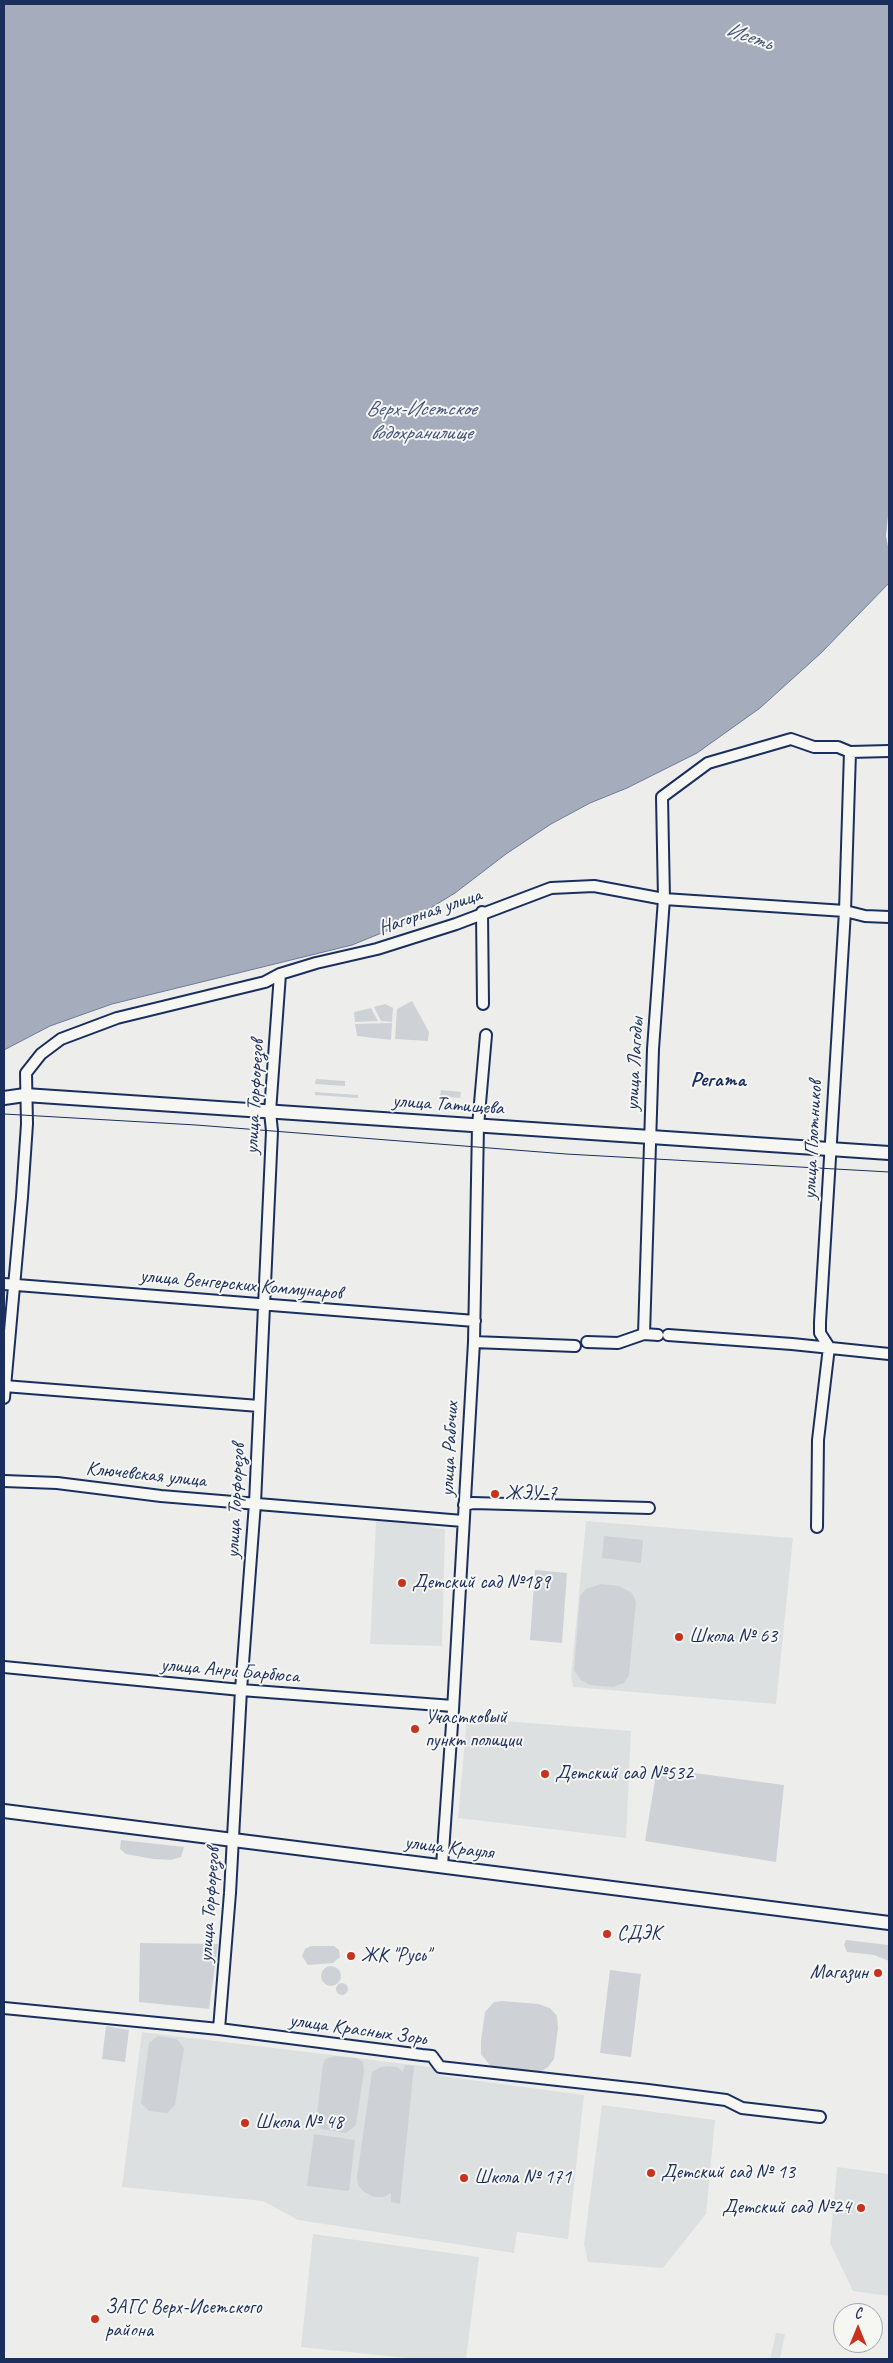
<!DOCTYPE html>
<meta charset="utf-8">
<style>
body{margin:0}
#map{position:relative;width:893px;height:2363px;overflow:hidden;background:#edeeec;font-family:Caveat,sans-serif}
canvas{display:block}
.frame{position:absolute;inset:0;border:5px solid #1b2f5e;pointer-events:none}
.north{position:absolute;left:833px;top:2303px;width:50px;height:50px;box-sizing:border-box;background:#f6f6f2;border:1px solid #9ea6b7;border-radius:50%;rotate:0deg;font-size:14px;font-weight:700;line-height:20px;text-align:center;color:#1b2f5e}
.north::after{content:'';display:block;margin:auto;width:18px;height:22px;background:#c8321e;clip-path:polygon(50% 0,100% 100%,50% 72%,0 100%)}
</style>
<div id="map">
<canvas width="893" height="2363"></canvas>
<div class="frame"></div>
<div class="north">С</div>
</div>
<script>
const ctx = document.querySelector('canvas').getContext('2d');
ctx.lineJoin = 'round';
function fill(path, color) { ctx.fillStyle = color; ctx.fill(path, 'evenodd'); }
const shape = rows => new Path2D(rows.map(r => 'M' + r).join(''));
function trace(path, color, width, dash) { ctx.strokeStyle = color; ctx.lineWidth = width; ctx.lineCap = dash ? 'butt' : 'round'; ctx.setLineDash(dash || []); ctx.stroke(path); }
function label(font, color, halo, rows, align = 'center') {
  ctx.font = font + ' Caveat,sans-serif'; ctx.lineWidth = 4; ctx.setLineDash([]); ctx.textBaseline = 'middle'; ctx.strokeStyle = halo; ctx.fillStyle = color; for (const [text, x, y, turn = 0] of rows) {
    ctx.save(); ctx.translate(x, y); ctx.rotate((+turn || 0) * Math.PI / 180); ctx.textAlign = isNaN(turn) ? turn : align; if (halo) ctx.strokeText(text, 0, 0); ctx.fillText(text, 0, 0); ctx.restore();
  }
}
fill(shape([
 [376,1521,430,1525,433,1528,445,1529,442,1646,370,1644],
 [586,1521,793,1538,776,1704,573,1687,571,1676],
 [467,1718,631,1731,626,1838,458,1818],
 [142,2032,430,2067,441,2076,584,2095,568,2239,517,2232,514,2253,298,2220,263,2201,122,2187],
 [602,2105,715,2120,706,2214,663,2268,588,2262,584,2244],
 [837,2167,889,2174,889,2296,853,2291,830,2243],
 [313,2234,479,2257,466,2359,416,2359,301,2347],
 [776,2333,785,2334,780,2359,770,2359]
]), '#dde0e1');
fill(shape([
 [412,1001,429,1032,428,1041,395,1039,397,1009],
 [385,1004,393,1008,392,1022,381,1021,374,1007],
 [371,1008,378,1021,355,1022,354,1012],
 [392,1023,391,1040,357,1036,355,1024],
 [316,1079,345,1081,345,1086,315,1084],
 [441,1090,461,1092,460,1098,440,1096],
 [315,1092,358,1095,358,1098,315,1095],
 [604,1536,643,1540,641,1563,602,1558],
 [535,1570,567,1573,562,1643,530,1640],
 [601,1584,619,1586,632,1593,636,1602,629,1675,624,1683,613,1687,590,1685,581,1680,574,1670,580,1596,586,1589],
 [657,1768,784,1785,776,1862,645,1841],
 [121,1840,184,1847,181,1857,171,1860,153,1859,126,1854,120,1849],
 [846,1940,889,1945,889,1961,874,1955,847,1952,844,1945],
 [140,1943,218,1944,209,2009,139,2002],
 [311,1946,334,1946,339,1950,340,1957,333,1963,308,1965,302,1956,305,1949],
 '321 1976a10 10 0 1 1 20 0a10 10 0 1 1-20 0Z',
 [610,1970,641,1974,631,2057,600,2053],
 '336 1989a6 6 0 1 1 12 0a6 6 0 1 1-12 0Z',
 [502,2001,538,2004,550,2008,557,2016,558,2028,554,2059,548,2067,539,2073,492,2068,481,2054,481,2041,485,2012,494,2002],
 [106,2026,129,2030,125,2062,102,2059],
 [158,2036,177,2039,184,2048,175,2105,167,2113,149,2111,141,2103,149,2043],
 [335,2056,356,2058,363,2062,364,2071,356,2125,346,2133,321,2129,316,2122,323,2064,325,2059],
 [405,2065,414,2066,400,2204,391,2202,391,2193,384,2197,374,2197,364,2192,358,2185,357,2177,372,2072,381,2067,389,2066,397,2067,403,2072],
 [314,2134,355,2140,349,2191,307,2186]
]), '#ced2d7');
const water = shape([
 [4,4,889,4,889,583,821,653,760,708,697,753,627,788,590,803,551,824,506,854,455,893,406,923,352,945,112,1004,50,1026,4,1050,4,4]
]);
fill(water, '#a5acbc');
trace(water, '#6e7a96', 1);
fill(shape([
 [889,505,889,552,886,536]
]), '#edeeec');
const minor = shape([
 [482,912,483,1004],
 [4,1284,475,1321],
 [644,1334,653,1049,664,899,662,797,708,763,791,739,814,747,838,747,850,752,889,751],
 [668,1335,792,1344,889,1354],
 [474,1342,575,1346],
 [587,1342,618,1343,644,1334,658,1335],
 [4,1386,259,1406],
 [4,1398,22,1197,27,1124,26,1073,41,1054,61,1039,117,1018,265,982,280,974,316,963,377,949,456,924,551,888,594,886,664,899,845,911,865,916,889,917],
 [4,1481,57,1483,161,1496,463,1521],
 [464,1505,473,1503,649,1508],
 [817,1527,818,1440,829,1347,820,1333,820,1322,845,911,850,752],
 [4,1667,241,1690,453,1706],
 [442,1866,453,1710,474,1342,478,1126,486,1035],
 [4,2008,219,2029,422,2055,432,2056,440,2067,648,2090,726,2100,742,2108,820,2117],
 [219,2029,230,1893,241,1690,255,1503,272,1131,270,1112,280,974]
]);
const tertiary = shape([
 [4,1098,25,1095,889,1153],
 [4,1811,889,1923]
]);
trace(minor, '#1b2f5e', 14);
trace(tertiary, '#1b2f5e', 16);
trace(minor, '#f6f6f2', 10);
trace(tertiary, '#f6f6f2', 12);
trace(shape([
 [4,1114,196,1125,566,1154,889,1172]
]), '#1b2f5e', 1);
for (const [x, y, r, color] of [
 [495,1494,5,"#c8321e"],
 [402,1583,5,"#c8321e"],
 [679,1637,5,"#c8321e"],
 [415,1729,5,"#c8321e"],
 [545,1774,5,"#c8321e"],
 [607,1934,5,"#c8321e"],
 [351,1956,5,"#c8321e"],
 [878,1973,5,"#c8321e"],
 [245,2123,5,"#c8321e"],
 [651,2173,5,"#c8321e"],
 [464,2178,5,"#c8321e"],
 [861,2208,5,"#c8321e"],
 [95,2319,5,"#c8321e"]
]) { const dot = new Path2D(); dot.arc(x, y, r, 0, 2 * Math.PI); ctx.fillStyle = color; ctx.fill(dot); trace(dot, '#f6f6f2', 2); }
label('20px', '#1b2f5e', '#f6f6f2', [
 ["Нагорная улица",430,912,-19],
 ["улица Лагоды",635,1064,-87],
 ["улица Торфорезов",255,1097,-87],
 ["улица Татищева",448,1105,4],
 ["улица Плотников",813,1140,-87],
 ["улица Венгерских Коммунаров",241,1285,5],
 ["улица Рабочих",450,1449,-87],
 ["Ключевская улица",146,1475,6],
 ["улица Торфорезов",236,1501,-87],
 ["улица Анри Барбюса",230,1671,5],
 ["улица Крауля",449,1848,7],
 ["улица Торфорезов",210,1905,-86],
 ["улица Красных Зорь",358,2030,8]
]);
label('20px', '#1b2f5e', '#f6f6f2', [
 ["ЖЭУ-7",505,1494],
 ["Детский сад №189",412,1583],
 ["Школа № 63",689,1637],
 ["Участковый",425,1718],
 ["пункт полиции",425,1741],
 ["Детский сад №532",555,1774],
 ["СДЭК",617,1934],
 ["ЖК \"Русь\"",361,1956],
 ["Магазин",868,1973,"right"],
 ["Школа № 48",255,2123],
 ["Детский сад № 13",661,2173],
 ["Школа № 171",474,2178],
 ["Детский сад №24",851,2208,"right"],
 ["ЗАГС Верх-Исетского",105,2308],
 ["района",105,2331]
], 'left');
label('italic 21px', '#44547a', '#f6f6f2', [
 ["Исеть",749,37,19],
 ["Верх-Исетское",421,409],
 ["водохранилище",421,433]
]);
label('bold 21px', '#1b2f5e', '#f6f6f2', [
 ["Регата",718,1080]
]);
</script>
